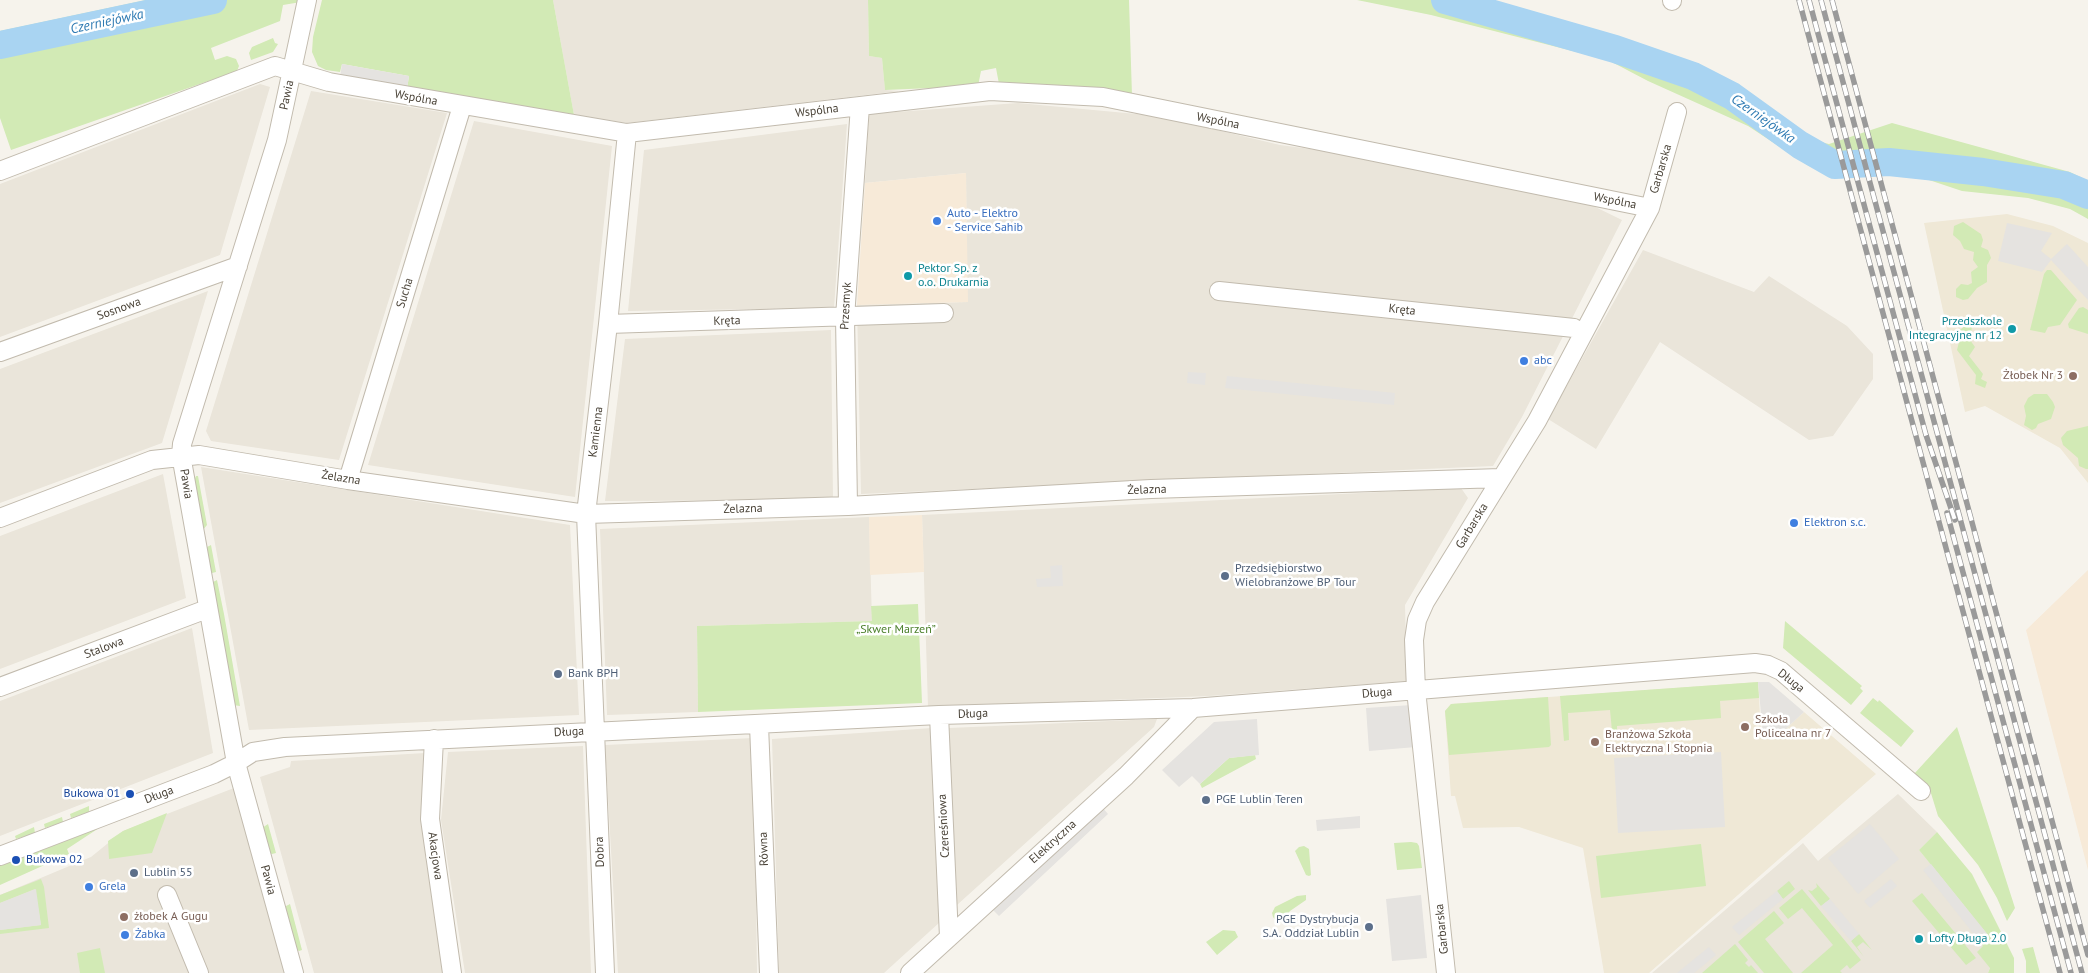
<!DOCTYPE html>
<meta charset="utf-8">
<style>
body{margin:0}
canvas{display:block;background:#f6f3ec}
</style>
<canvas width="2088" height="973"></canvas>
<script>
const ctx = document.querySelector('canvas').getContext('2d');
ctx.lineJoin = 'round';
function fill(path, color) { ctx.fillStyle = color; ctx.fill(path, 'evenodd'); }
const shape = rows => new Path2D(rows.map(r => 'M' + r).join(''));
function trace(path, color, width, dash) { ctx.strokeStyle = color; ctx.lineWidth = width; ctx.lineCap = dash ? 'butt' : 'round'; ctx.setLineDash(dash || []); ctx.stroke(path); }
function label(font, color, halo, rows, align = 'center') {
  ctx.font = font + ' "PT Sans",sans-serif'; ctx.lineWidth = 5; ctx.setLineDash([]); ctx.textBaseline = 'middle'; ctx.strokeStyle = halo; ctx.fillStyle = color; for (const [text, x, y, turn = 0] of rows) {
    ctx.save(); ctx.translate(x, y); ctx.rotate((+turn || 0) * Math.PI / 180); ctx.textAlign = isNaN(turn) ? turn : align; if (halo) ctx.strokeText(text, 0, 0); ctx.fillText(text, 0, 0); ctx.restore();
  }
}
fill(shape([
 [553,0,868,0,869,56,882,58,885,90,900,91,627,123,574,115],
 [260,84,270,87,220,255,0,337,0,184],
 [311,91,447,113,339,460,211,441,206,431],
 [1018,103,1158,116,1280,145,1538,179,1622,220,1522,417,1493,466,861,494,857,305,967,302,966,173,865,183,869,114],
 [474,121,612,146,575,497,368,465],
 [847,124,834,308,628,311,644,150],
 [1643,250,1754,292,1769,276,1847,326,1873,354,1873,379,1833,436,1809,440,1660,342,1596,449,1548,419],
 [208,291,162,443,0,503,0,369],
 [831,330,833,500,605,501,625,339],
 [201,467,570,525,579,715,249,730],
 [163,474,186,598,0,669,0,536],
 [1461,488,1468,498,1405,605,1407,681,1209,696,928,707,922,515],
 [869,517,872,621,697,626,698,712,607,715,600,529],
 [192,628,213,753,0,836,0,701],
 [1157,719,1154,727,957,905,949,728],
 [932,728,940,922,884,973,779,973,772,739],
 [754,738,757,973,618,973,605,745],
 [583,746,591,973,465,973,441,820,448,752],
 [425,753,421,825,447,973,314,973,260,777,290,767,291,761],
 [234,788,287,973,0,973,0,895,91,857,123,831],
 [1898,794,1937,832,1919,850,1998,946,1988,973,1652,973,1803,843,1818,861]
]), '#eae5da');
fill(shape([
 [966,173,968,302,857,305,865,183],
 [922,515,924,572,870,575,869,517],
 [2088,570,2088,870,2026,630]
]), '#f7ead8');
fill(shape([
 [2007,214,2053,226,2088,243,2088,483,2060,448,1985,406,1965,412,1924,223],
 [1758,682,1761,734,1779,735,1804,712,1876,774,1649,973,1604,973,1583,848,1519,827,1463,828,1455,796,1451,796,1445,711,1451,704]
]), '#efe8d6');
fill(shape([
 [146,0,313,0,283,5,280,21,211,48,215,60,227,56,236,59,239,66,237,71,11,150,0,118,0,31],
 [322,0,553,0,574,115,407,89,409,76,342,64,340,72,326,70,318,66,312,52,313,37],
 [868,0,1129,0,1132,96,999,84,996,68,981,71,978,86,885,90,882,58,869,56],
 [1357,0,1482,0,1559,23,1618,36,1738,85,1808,139,1829,144,1892,123,2070,172,2088,181,2088,219,2070,209,2028,198,1962,191,1908,173,1833,173,1809,166,1748,126,1648,81,1608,60,1431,15],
 [273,38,275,43,278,44,273,52,251,60,249,53,252,47],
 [1963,222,1981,234,1983,240,1981,247,1988,250,1991,258,1987,265,1987,282,1977,288,1968,299,1963,300,1956,297,1956,289,1961,284,1968,285,1972,283,1971,272,1978,267,1973,260,1974,252,1964,249,1960,241,1953,235,1954,226],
 [2047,270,2051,270,2077,300,2060,325,2048,327,2045,333,2030,330,2044,274],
 [2083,307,2088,310,2088,334,2069,328,2068,324,2079,308],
 [1969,323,1972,326,1970,340,1975,347,1969,356,1983,374,1981,379,1987,382,1985,388,1975,384,1976,375,1957,350,1959,342,1956,338,1956,333],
 [2034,394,2047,394,2053,402,2055,407,2051,419,2038,424,2036,428,2032,430,2024,425,2026,416,2024,406,2028,398],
 [2088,426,2088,469,2086,469,2079,466,2078,458,2063,445,2061,438,2067,431],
 [196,476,198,476,207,525,202,531,193,483],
 [211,545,216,572,212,573,209,571,205,548],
 [217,580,224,614,240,706,233,705,211,583],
 [918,604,922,703,698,712,697,626,872,621,871,606],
 [1785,621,1862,686,1860,688,1863,691,1851,705,1783,648],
 [1758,682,1759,698,1720,701,1721,718,1617,726,1617,730,1612,731,1610,710,1568,713,1569,740,1564,741,1560,696],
 [1548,697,1551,745,1549,747,1449,755,1445,711,1451,704],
 [1873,698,1878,702,1879,700,1914,731,1901,747,1860,713],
 [1957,727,2015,908,2007,921,1997,898,1978,865,1938,816,1930,790,1914,774],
 [1255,755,1256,759,1202,788,1200,784,1229,758],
 [89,806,89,812,71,818,70,814],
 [167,813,152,853,109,859,108,841,123,831],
 [62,817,63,822,45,828,44,824],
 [268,824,276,853,272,854,269,853,262,828],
 [34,827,35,833,16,839,15,836],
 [99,828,67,849,69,854,0,885,0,866],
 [1937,832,1972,874,2014,958,2014,973,1988,973,1990,968,1977,952,1983,946,1980,942,1988,935,1919,850],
 [1411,842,1417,843,1419,846,1422,868,1397,870,1394,843],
 [1701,844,1706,886,1601,898,1596,856],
 [1304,846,1309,849,1311,875,1309,876,1306,875,1295,851,1299,847],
 [41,879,44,887,49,928,0,934,0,930,41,925,35,889,0,903,0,895],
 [1789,881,1795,889,1783,899,1777,891],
 [1816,883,1830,899,1821,906,1808,890,1812,891,1817,887],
 [1802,889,1861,960,1850,969,1847,965,1840,971,1842,973,1801,973,1833,945,1802,908,1788,919,1779,908],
 [1922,893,1976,958,1966,965,1912,901],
 [1306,895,1306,900,1290,911,1279,924,1273,917,1272,913,1275,907,1297,896],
 [290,904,302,950,299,951,296,949,284,907],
 [1774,911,1784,923,1765,939,1793,973,1764,973,1738,942],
 [1223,930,1235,931,1238,937,1217,955,1206,942],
 [1859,934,1872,950,1863,942,1857,947,1864,957,1851,941],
 [1735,944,1748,960,1745,963,1749,967,1751,965,1758,973,1702,973],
 [2033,947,2040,973,2026,973,2026,961,2022,949],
 [100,948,105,973,80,973,77,953]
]), '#d2eab5');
fill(shape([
 [342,64,409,76,407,89,340,77],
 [2007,223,2052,233,2041,251,2051,259,2067,244,2088,267,2088,300,2051,260,2042,272,1998,261],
 [1188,372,1206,373,1205,385,1187,383],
 [1227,376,1395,393,1394,405,1225,388],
 [1062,565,1063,586,1037,587,1036,579,1051,578,1050,566],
 [1758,682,1769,682,1804,712,1779,735,1763,734],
 [1412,705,1416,747,1369,751,1366,708],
 [1257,719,1259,755,1229,758,1200,784,1192,776,1179,787,1162,770,1214,722],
 [1721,752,1725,827,1618,833,1614,758],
 [1102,807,1108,814,999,916,992,909],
 [1360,816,1360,828,1317,831,1316,820],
 [1870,824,1899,859,1858,894,1828,858],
 [1931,864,1988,935,1980,942,1923,870],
 [1891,879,1897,886,1870,908,1864,901],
 [36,889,41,925,0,930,0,903],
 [1777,891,1783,899,1739,935,1732,927],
 [1421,895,1427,958,1392,961,1386,899],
 [1830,899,1859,934,1851,941,1821,906],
 [1709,947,1716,955,1694,973,1677,973]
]), '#e5e3e0');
trace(shape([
 [1445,0,1615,49,1693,76,1732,96,1800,145,1835,165,1889,162,1983,172,2064,185,2088,195],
 [0,45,213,0]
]), '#a9d4f2', 28);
const minor = shape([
 [1672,0,1672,1],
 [0,171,275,66,329,82,627,133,990,91,1103,97,1650,208],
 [1219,291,1574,328,1583,333],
 [608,324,944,313],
 [0,352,238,266],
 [348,480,462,106],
 [848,506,845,317,860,106],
 [0,518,152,460,199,455,348,480,586,514,848,506,1151,489,1501,478],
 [0,687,207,609],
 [939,715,949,937],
 [759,725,769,973],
 [434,739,430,819,452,973],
 [0,856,214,774,236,763,253,752,285,747,939,715,1193,708,1755,663,1768,665,1781,671,1921,791],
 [167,895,199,973],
 [294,973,236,763,181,455,182,444,277,140,307,0],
 [605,973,586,514,608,324,627,133],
 [910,973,1126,776,1193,708],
 [1446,973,1416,690,1414,640,1417,620,1425,602,1537,421,1650,208,1677,112]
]);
trace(minor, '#c2bbae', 20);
trace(minor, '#fff', 18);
const rail = shape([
 [1799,0,2060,973],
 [1809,0,1926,435,1955,520],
 [1821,0,2082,973],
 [1832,0,2088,955],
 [1947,513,2071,973]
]);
trace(rail, '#9a9a9a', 5.5);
trace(rail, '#fff', 4, [11]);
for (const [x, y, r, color] of [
 [937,221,5,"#3f7fe0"],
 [908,276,5,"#0f9aa8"],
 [2012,329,5,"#0f9aa8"],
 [1524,361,5,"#3f7fe0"],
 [2073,376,5,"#8d6e63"],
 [1794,523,5,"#3f7fe0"],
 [1225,576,5,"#5c6f8a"],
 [558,674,5,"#5c6f8a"],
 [1745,727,5,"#8d6e63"],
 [1595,742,5,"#8d6e63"],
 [130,794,5,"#1a4fb4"],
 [1206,800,5,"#5c6f8a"],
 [16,860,5,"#1a4fb4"],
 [134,873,5,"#5c6f8a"],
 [89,887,5,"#3f7fe0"],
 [124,917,5,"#8d6e63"],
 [1369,927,5,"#5c6f8a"],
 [125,935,5,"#3f7fe0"],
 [1919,939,5,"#0f9aa8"]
]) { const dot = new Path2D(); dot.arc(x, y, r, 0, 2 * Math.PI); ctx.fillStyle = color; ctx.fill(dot); trace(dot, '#fff', 2); }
label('12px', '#4b4439', '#fff', [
 ["Pawia",287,95,-78],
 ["Wspólna",416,98,10],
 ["Wspólna",817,111,-7],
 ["Wspólna",1218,121,11],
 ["Garbarska",1661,169,-74],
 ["Wspólna",1615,201,11],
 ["Sucha",405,293,-73],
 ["Przesmyk",846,306,-87],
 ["Sosnowa",119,309,-20],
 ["Kręta",1402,310,6],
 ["Kręta",727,321,-2],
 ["Kamienna",596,432,-83],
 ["Żelazna",341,478,9],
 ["Pawia",186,484,81],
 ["Żelazna",1147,490,-2],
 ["Żelazna",743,509,-2],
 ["Garbarska",1472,526,-59],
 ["Stalowa",104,648,-21],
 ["Długa",1791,681,38],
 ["Długa",1377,693,-5],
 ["Długa",973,714,-2],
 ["Długa",569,732,-3],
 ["Długa",159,795,-21],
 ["Czereśniowa",944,826,-93],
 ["Elektryczna",1053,842,-42],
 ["Równa",764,849,-92],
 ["Dobra",600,852,-92],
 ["Akacjowa",435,856,82],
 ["Pawia",268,880,75],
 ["Garbarska",1442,929,-96]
]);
label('12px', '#366cbe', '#fff', [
 ["Auto - Elektro",947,214],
 ["- Service Sahib",947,228],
 ["abc",1534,361],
 ["Elektron s.c.",1804,523],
 ["Grela",99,887],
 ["Żabka",135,935]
], 'left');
label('12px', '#0d838f', '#fff', [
 ["Pektor Sp. z",918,269],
 ["o.o. Drukarnia",918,283],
 ["Przedszkole",2002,322,"right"],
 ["Integracyjne nr 12",2002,336,"right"],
 ["Lofty Długa 2.0",1929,939]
], 'left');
label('12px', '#785e54', '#fff', [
 ["Żłobek Nr 3",2063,376,"right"],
 ["Szkoła",1755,720],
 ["Policealna nr 7",1755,734],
 ["Branżowa Szkoła",1605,735],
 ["Elektryczna I Stopnia",1605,749],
 ["żłobek A Gugu",134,917]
], 'left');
label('12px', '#4e5e75', '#fff', [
 ["Przedsiębiorstwo",1235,569],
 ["Wielobranżowe BP Tour",1235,583],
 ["Bank BPH",568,674],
 ["PGE Lublin Teren",1216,800],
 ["Lublin 55",144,873],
 ["PGE Dystrybucja",1359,920,"right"],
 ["S.A. Oddział Lublin",1359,934,"right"]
], 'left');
label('12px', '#4a7f2a', '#fff', [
 ["„Skwer Marzeń”",896,630]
]);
label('12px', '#164399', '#fff', [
 ["Bukowa 01",120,794],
 ["Bukowa 02",26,860,"left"]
], 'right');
label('italic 14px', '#2e7ab2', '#fff', [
 ["Czerniejówka",107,22,-12],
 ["Czerniejówka",1763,119,35]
]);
</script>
